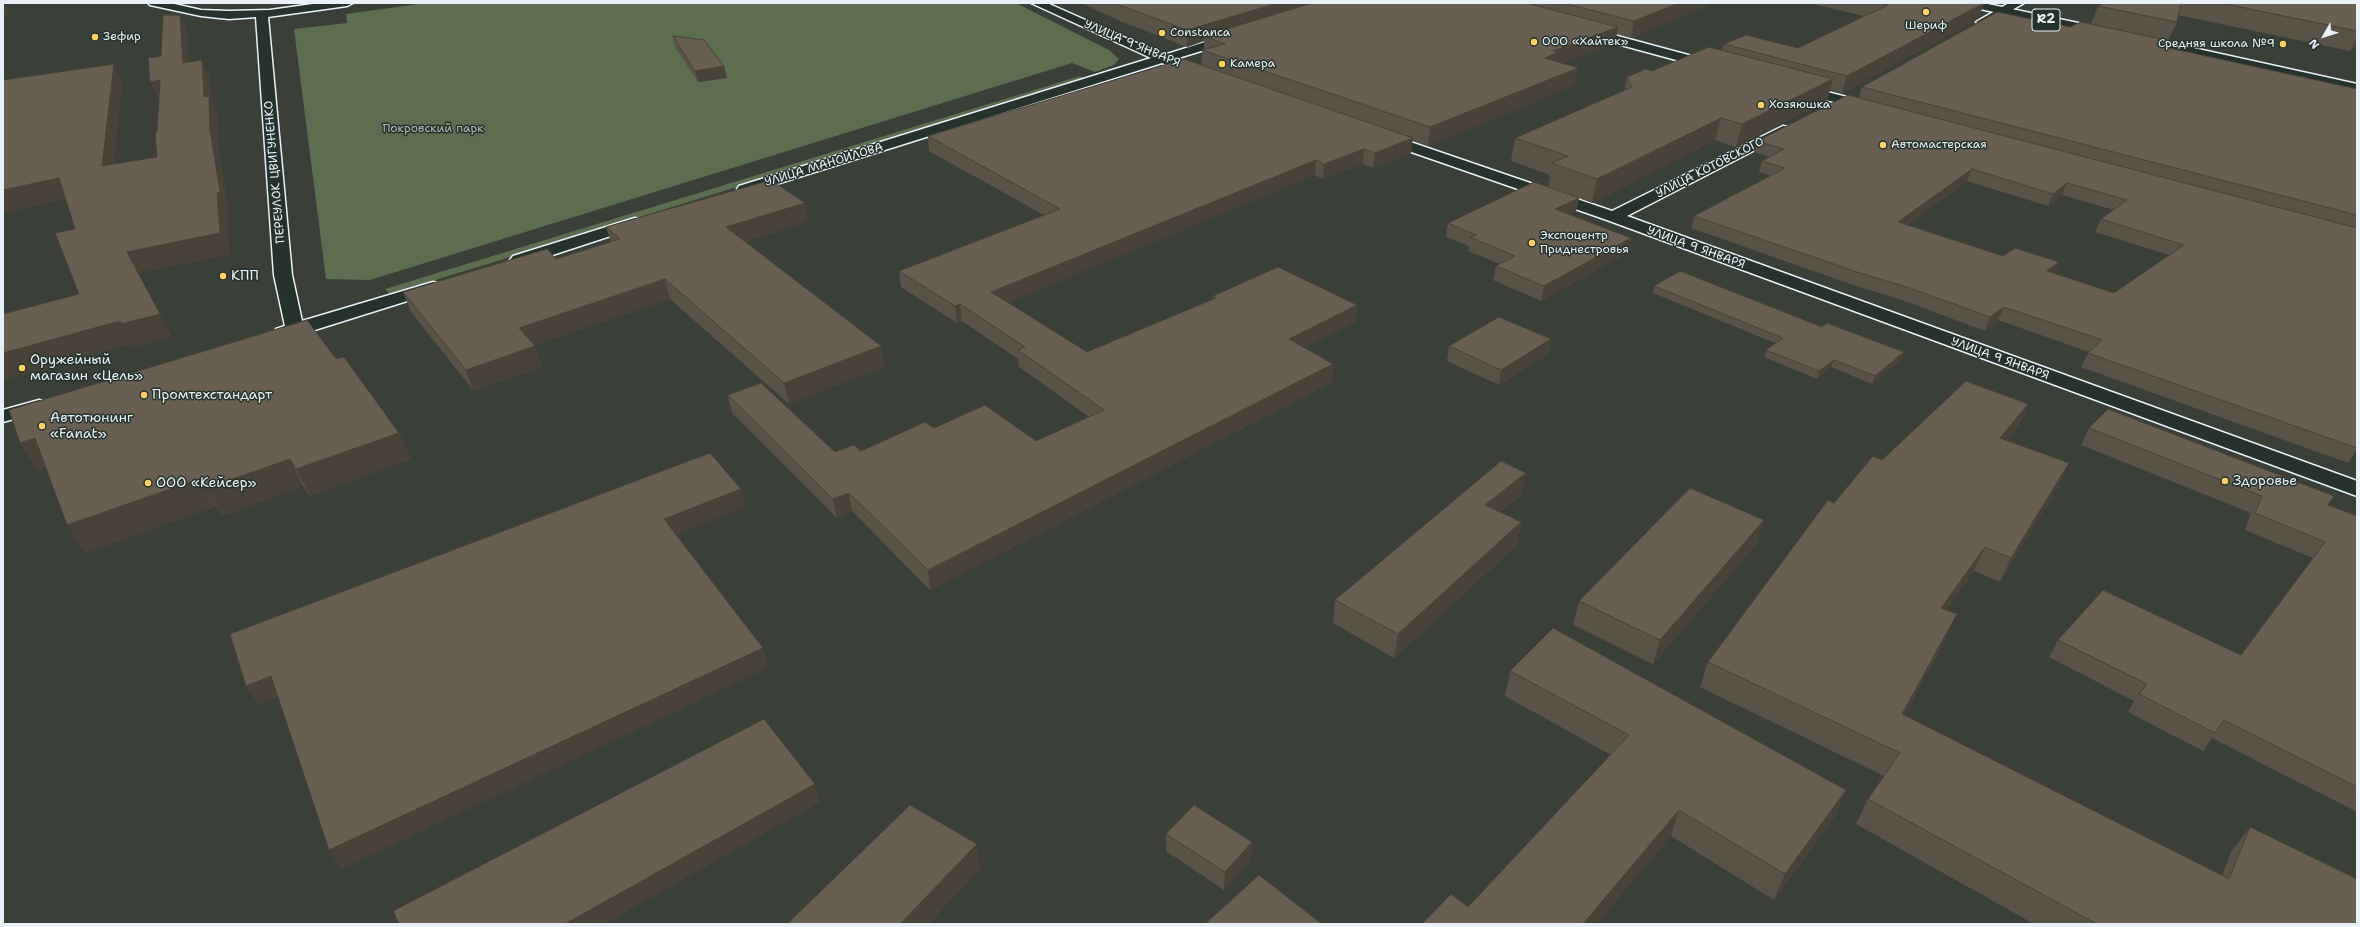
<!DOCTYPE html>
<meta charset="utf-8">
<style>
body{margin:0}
#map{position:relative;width:2360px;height:927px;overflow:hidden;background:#3a4038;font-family:"Shantell Sans",sans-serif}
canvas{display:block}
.frame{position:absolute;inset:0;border:4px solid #e8f1f8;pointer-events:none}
.north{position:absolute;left:2304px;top:16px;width:40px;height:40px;-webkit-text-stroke:3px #26332d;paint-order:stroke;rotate:231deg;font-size:11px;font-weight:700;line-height:16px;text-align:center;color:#e8f1f8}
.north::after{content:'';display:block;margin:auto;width:14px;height:18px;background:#e8f1f8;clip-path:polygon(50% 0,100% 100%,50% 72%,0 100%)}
</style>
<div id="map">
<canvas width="2360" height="927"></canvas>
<div class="frame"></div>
<div class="north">N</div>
</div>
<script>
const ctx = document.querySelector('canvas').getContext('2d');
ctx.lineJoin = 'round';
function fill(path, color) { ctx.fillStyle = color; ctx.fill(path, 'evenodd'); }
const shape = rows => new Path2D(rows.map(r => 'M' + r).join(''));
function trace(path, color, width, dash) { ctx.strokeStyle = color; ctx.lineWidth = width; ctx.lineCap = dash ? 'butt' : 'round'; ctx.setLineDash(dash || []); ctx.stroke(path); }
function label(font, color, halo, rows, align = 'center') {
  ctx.font = font + ' "Shantell Sans",sans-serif'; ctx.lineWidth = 3; ctx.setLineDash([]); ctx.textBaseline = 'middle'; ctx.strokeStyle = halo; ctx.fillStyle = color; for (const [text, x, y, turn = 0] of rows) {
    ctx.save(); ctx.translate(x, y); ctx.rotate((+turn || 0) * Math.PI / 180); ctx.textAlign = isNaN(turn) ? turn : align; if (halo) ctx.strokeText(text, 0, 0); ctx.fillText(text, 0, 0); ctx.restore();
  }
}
fill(shape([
 [426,3,1016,3,1109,50,1119,59,1114,65,1095,72,1072,63,370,280,326,279,294,29,347,23,346,14],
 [1080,76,1087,79,390,294,385,289]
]), '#5c6d50');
const minor = shape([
 [148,3,170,3,201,10,229,11,270,10,320,3,353,3,347,6,268,17,292,275,302,321,433,282,439,283,442,287,439,291,302,334,283,339,276,337,274,333,276,329,285,326,274,275,256,17,229,19,201,16,150,5,148,3],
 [1031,3,1047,3,1164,55,1233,33,1239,37,1237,40,1175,59,1206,70,1208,73,1206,76,1196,76,1162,63,751,192,739,192,737,189,739,186,1151,58,1031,3],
 [2009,3,2024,3,1986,25,1982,26,1976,22,2009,3],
 [1588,28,1718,63,1719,66,1713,70,1584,35,1582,32,1584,29,1588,28],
 [1800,85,1874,104,1876,107,1869,111,1795,92,1793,89,1795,86,1800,85],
 [1783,126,1788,127,1790,130,1788,133,1627,216,2357,481,2357,496,1607,220,1377,140,1375,137,1382,133,1387,134,1612,211,1783,126],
 [635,218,641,220,643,223,641,226,525,264,519,265,513,264,510,260,513,256,635,218],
 [39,400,46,402,49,406,46,410,3,422,3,410,39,400]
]);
const major = shape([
 [1961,3,1983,3,2102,28,2108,32,2102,36,1967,6,1961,3],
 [2139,36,2357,84,2357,92,2135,43,2133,40,2135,37,2139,36]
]);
trace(minor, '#e8f1f8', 3);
trace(major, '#e8f1f8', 3);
fill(minor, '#26332d');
fill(major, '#26332d');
fill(shape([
 [1081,3,1713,3,1631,38,1617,34,1615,43,1563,63,1575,85,1428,146,1412,140,1411,153,1373,168,1363,164,1323,179,1315,175,1008,302,1087,352,1213,299,1213,296,1357,305,1355,322,1304,348,1333,364,1332,382,930,590,852,511,837,518,732,413,728,395,835,452,861,451,934,428,1036,441,1089,417,1019,367,1018,359,962,321,957,323,901,287,899,271,1044,215,929,151,928,136,1202,66,1202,50,1204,50,1204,41,1187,47,1120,21],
 [1809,3,1984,3,1978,19,1842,93,1830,90,1827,100,1736,147,1715,140,1592,203,1579,198,1576,211,1569,215,1631,238,1628,252,1541,301,1493,280,1496,266,1500,264,1468,251,1469,246,1446,237,1448,223,1548,187,1550,175,1511,161,1515,138,1625,90,1627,77,1652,71,1722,50,1724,44,1798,48,1864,16],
 [2103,3,2357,3,2357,46,2350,51,2178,15,2177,22,2168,41,2169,48,2357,89,2357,449,2348,463,2081,367,2088,353,2089,352,1998,320,1985,331,1902,300,1856,286,1691,228,1694,216,1770,176,1759,172,1762,161,1769,157,1754,152,1757,141,1859,97,1862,87,2070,27,2091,24,2098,6],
 [1967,181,2048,206,2062,195,2114,210,2101,219,2095,232,2169,255,2114,293,2054,273,2059,262,2003,256,1907,225],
 [673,36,727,78,698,82,675,47],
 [808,221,744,242,881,346,884,367,789,404,670,299,534,345,542,367,473,390,411,312,403,292,556,259,611,242,606,227],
 [1654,286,1822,327,1904,352,1901,360,1872,384,1831,367,1817,379,1764,357,1766,350,1775,343,1653,293],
 [1551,339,1548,354,1499,385,1447,361,1449,346],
 [336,359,399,433,411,459,310,496,303,486,222,516,216,506,85,553,46,467,37,470,20,443],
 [2028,404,2018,427,2006,441,2069,463,2058,487,2000,582,1974,571,1946,610,1946,639,1904,715,2222,875,2231,852,2250,827,2357,924,2034,924,1856,824,1868,799,1884,776,1700,687,1708,662,1834,503,1882,460],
 [2089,428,2328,505,2357,516,2357,812,2212,738,2203,751,2128,712,2134,701,2049,657,2058,640,2241,655,2313,558,2245,530,2251,513,2081,445],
 [1522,495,1500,512,1521,522,1517,545,1394,658,1333,623,1335,600],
 [1757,543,1653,664,1573,625,1579,601],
 [1510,671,1846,790,1835,816,1774,900,1671,836,1468,907,1611,755,1505,696],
 [1166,834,1251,859,1224,890,1166,851]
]), '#595247');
fill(shape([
 [3,3,4,3,10,14,3,16],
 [1278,3,1328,3,1204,36,1204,41,1187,47,1187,30],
 [1679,3,1713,3,1631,38,1634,21],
 [1984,3,1978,19,1842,93,1847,76],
 [180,15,187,31,191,81,183,63],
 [1618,27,1615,43,1556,66,1545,58,1553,51],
 [2357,38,2357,46,2350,51],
 [202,60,210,78,212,101,218,114,219,149,229,213,227,213,230,255,138,273,127,252,210,130,204,97],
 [114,64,122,81,112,186,102,166],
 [724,66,727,78,698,82,695,71],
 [1578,68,1575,85,1428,146,1430,127],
 [1833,79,1827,100,1736,147,1742,124],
 [160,80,159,100,150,82],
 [1721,118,1715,140,1592,203,1597,179],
 [1413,138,1411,153,1373,168,1375,153],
 [1364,149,1363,164,1323,179,1324,164],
 [1316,160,1315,175,993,309,991,292],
 [1972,169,1967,181,1894,234,1898,222],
 [59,178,69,198,3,213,3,190],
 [2067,183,2062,195,2048,206,2053,194],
 [1579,198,1576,211,1552,223,1555,209],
 [805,203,808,221,730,246,726,227],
 [1631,238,1628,252,1541,301,1544,286],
 [2059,262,2053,275,2047,271],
 [665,279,670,299,526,348,519,328],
 [960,304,962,321,957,323,955,306],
 [1357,305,1355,322,1288,357,1289,339],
 [2004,307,1998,320,1985,331,1990,317],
 [160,314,172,337,134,347,132,344,3,380,3,353,120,321],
 [1551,339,1548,354,1499,385,1501,370],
 [535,346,542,367,473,390,466,370],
 [881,346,884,367,789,404,784,383],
 [1904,352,1901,360,1872,384,1875,376],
 [1834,360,1831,367,1817,379,1819,371],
 [1333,364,1332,382,930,590,928,570],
 [2028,404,2018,427,1990,461,2000,438],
 [399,433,411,459,310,496,296,469],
 [35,438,52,465,37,470,20,443],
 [290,459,303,486,222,516,207,488],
 [2069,463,2058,487,2000,582,2011,558],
 [1526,473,1522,495,1481,527,1485,505],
 [202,478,216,506,85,553,67,525],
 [741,489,745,507,669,538,664,519],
 [849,493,852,511,837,518,833,499],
 [1764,520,1757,543,1653,664,1660,640],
 [1521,522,1517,545,1394,658,1398,634],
 [1985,547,1974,571,1930,632,1941,608],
 [1957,614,1946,639,1890,739,1902,714],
 [763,648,768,668,341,869,329,850],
 [271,676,282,695,258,705,246,686],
 [815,784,820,802,604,924,565,924],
 [1846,790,1835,816,1774,900,1785,874],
 [1679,810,1671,836,1597,924,1583,924],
 [1252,842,1251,859,1224,890,1225,872],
 [977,844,980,869,929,924,900,924]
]), '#494239');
const building = shape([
 [1114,3,1278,3,1187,30,1114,3],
 [1312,3,1526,3,1618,27,1553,51,1558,52,1545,58,1578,68,1430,127,1202,50,1225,44,1204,36,1312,3],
 [1563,3,1679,3,1634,21,1563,3],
 [1881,3,1984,3,1847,76,1724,44,1746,35,1798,48,1888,5,1881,3],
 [2103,3,2181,3,2177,22,2098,6,2103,3],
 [2221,3,2357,3,2357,31,2221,3],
 [1997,12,2070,27,2081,22,2170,41,2169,48,2357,89,2357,215,1862,87,1997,12],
 [163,15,180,15,183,63,202,60,204,97,209,96,210,130,220,192,217,193,220,233,127,252,160,314,121,324,120,321,3,353,3,314,79,294,55,233,75,229,59,178,3,190,3,80,114,64,102,166,157,157,155,133,157,132,160,80,150,82,148,58,161,56,163,15],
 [673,36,704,40,724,66,695,71,673,36],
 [1709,47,1833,79,1742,124,1721,118,1597,179,1552,163,1568,156,1515,138,1632,87,1627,77,1646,69,1652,71,1709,47],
 [1184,59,1413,138,1375,153,1364,149,1324,164,1316,160,991,292,1087,352,1216,298,1213,296,1278,267,1357,305,1289,339,1333,364,928,570,849,493,833,499,728,395,761,383,835,452,854,445,861,451,925,422,934,428,985,405,1036,441,1104,410,1018,350,1025,347,960,304,955,306,899,271,1060,209,928,136,1184,59],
 [1848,95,2357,228,2357,448,2088,353,2102,340,2004,307,1990,317,1907,287,1860,273,1694,216,1785,168,1762,161,1784,149,1757,141,1848,95],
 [1972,169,2053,194,2067,183,2127,200,2101,219,2184,245,2114,293,2047,271,2059,262,2015,248,2003,256,1898,222,1972,169],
 [771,180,805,203,726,227,881,346,784,383,665,279,519,328,535,346,466,370,403,292,547,249,556,259,620,239,606,227,771,180],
 [1534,182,1579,198,1555,209,1631,238,1544,286,1496,266,1515,256,1470,237,1476,235,1448,223,1534,182],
 [1680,271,1822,327,1827,323,1904,352,1875,376,1834,360,1819,371,1766,350,1783,338,1654,286,1680,271],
 [1499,317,1551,339,1501,370,1449,346,1499,317],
 [307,320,336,359,344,357,399,433,296,469,290,459,207,488,202,478,67,525,35,438,20,443,9,410,307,320],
 [1966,381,2028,404,2000,438,2069,463,2011,558,1985,547,1941,608,1957,614,1902,714,2229,879,2250,827,2357,879,2357,924,2097,924,1868,799,1900,753,1708,662,1828,500,1834,503,1873,456,1882,460,1966,381],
 [2108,409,2334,496,2328,505,2357,516,2357,787,2224,720,2215,733,2139,694,2147,684,2058,640,2103,590,2241,655,2325,542,2255,513,2262,496,2089,428,2108,409],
 [710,453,741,489,664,519,763,648,329,850,271,676,246,686,230,634,710,453],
 [1501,461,1526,473,1485,505,1521,522,1398,634,1335,600,1501,461],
 [1690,488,1764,520,1660,640,1579,601,1690,488],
 [1553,628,1846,790,1785,874,1679,810,1583,924,1422,924,1451,894,1468,907,1629,735,1510,671,1553,628],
 [764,719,815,784,565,924,399,924,393,911,764,719],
 [910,805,977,844,900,924,787,924,910,805],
 [1194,805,1252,842,1225,872,1166,834,1194,805],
 [1259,875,1322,924,1205,924,1259,875]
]);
fill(building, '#685f52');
trace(building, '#494239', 1);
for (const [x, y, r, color] of [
 [1926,12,4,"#ffd166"],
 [1162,33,4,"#ffd166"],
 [95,37,4,"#ffd166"],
 [1534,42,4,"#ffd166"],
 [2283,44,4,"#ffd166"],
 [1222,64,4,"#ffd166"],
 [1761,105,4,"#ffd166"],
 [1883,145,4,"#ffd166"],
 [1532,243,4,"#ffd166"],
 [223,276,4,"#ffd166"],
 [22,368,4,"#ffd166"],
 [144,395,4,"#ffd166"],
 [42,426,4,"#ffd166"],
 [2225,481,4,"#ffd166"],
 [148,483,4,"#ffd166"]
]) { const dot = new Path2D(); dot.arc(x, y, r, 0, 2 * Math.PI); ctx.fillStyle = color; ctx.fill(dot); trace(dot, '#26332d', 1.5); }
label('12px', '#e8f1f8', '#26332d', [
 ["Шериф",1926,26,"center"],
 ["Constanca",1170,33],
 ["Зефир",103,37],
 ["ООО «Хайтек»",1542,42],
 ["Средняя школа №9",2275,44,"right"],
 ["Камера",1230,64],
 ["Хозяюшка",1769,105],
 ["Автомастерская",1891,145],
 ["Экспоцентр",1540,236],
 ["Приднестровья",1540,250]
], 'left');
label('12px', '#e8f1f8', '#26332d', [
 ["УЛИЦА 9 ЯНВАРЯ",1132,44,23],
 ["УЛИЦА МАНОЙЛОВА",824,165,-17],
 ["УЛИЦА КОТОВСКОГО",1710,168,-27],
 ["ПЕРЕУЛОК ЦВИГУНЕНКО",275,172,-95],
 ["УЛИЦА 9 ЯНВАРЯ",1696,248,20],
 ["УЛИЦА 9 ЯНВАРЯ",2000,359,20]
]);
label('12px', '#b0bcb5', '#26332d', [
 ["Покровский парк",433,129]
]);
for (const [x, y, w] of [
 [2046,20,28]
]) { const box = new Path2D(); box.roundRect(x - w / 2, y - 11, w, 22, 3); ctx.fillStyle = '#26332d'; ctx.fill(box); trace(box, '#e8f1f8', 1); }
label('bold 13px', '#e8f1f8', null, [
 ["R2",2046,20]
]);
label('14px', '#e8f1f8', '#26332d', [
 ["КПП",231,276],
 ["Оружейный",30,360],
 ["магазин «Цель»",30,376],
 ["Промтехстандарт",152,395],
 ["Автотюнинг",50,418],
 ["«Fanat»",50,434],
 ["Здоровье",2233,481],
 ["ООО «Кейсер»",156,483]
], 'left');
</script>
